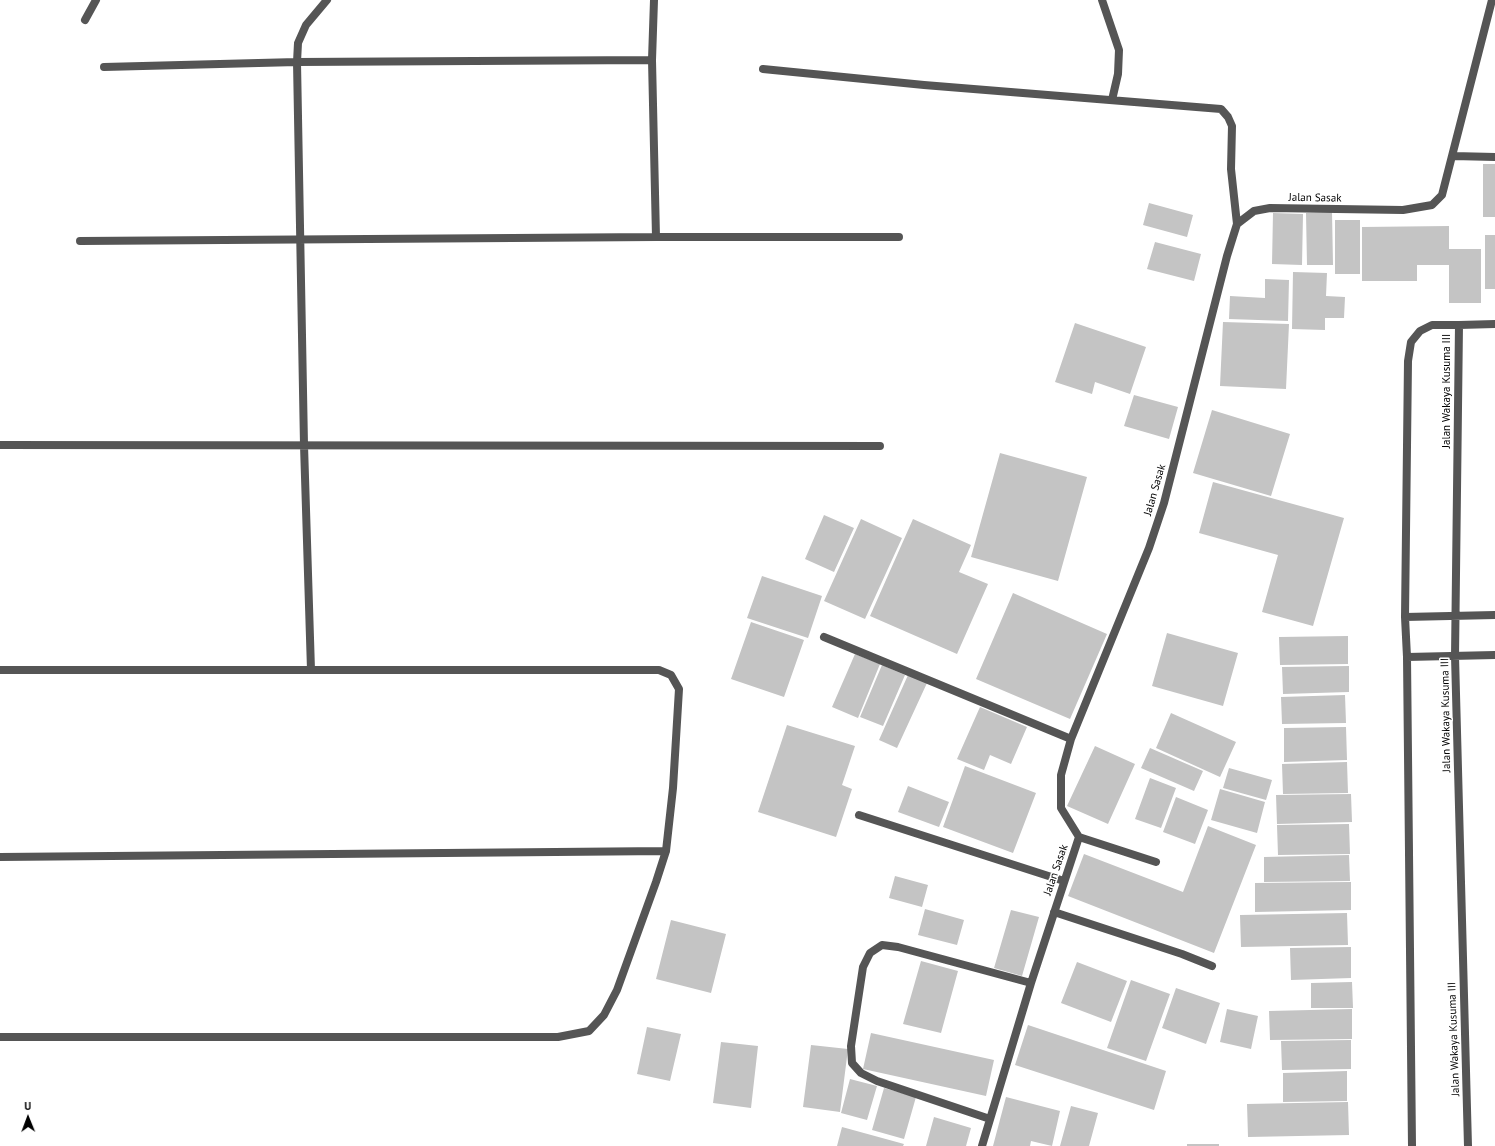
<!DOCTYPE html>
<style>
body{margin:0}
#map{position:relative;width:1495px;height:1146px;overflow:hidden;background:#fff;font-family:"PT Sans",sans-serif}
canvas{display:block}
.north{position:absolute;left:8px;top:1098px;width:40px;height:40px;-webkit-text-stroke:3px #fff;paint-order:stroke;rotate:359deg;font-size:11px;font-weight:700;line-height:16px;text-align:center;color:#000}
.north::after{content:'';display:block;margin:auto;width:14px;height:18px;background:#000;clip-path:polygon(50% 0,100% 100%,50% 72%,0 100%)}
</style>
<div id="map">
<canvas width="1495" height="1146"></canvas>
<div class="north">U</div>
</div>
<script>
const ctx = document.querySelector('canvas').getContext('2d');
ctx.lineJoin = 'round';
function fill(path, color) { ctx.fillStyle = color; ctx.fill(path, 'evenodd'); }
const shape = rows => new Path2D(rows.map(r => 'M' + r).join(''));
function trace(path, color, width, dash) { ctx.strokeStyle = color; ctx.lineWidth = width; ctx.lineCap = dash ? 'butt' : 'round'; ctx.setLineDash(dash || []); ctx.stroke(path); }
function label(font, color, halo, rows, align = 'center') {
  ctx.font = font + ' "PT Sans",sans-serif'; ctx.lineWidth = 3; ctx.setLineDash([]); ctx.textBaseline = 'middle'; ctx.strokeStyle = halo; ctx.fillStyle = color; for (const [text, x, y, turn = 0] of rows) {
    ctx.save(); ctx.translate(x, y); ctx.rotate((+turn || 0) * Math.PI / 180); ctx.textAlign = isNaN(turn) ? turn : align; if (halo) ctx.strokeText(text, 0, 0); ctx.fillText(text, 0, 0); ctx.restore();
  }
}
fill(shape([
 [1483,164,1495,164,1495,217,1483,217],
 [1149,203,1193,215,1187,237,1143,225],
 [1332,212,1333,265,1307,265,1306,213],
 [1273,213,1303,214,1302,265,1272,264],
 [1335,220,1360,220,1360,274,1335,274],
 [1449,226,1449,265,1417,265,1417,281,1362,281,1362,227],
 [1485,235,1495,235,1495,289,1485,289],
 [1155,242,1201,254,1194,281,1147,269],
 [1449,249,1481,249,1481,303,1449,303],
 [1293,272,1327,273,1326,296,1345,297,1344,318,1325,318,1325,330,1292,329],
 [1265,279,1289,280,1288,321,1229,319,1230,296,1265,298],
 [1223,322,1289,324,1286,389,1220,386],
 [1075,323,1146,347,1130,394,1095,382,1092,394,1055,382],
 [1134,395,1178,407,1169,439,1124,426],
 [1212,410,1290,434,1271,496,1193,473],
 [1000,453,1087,477,1058,581,971,557],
 [1213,482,1344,518,1313,626,1262,612,1278,555,1199,533],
 [824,515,854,528,834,572,805,559],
 [861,519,902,538,865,619,824,601],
 [913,519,971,545,959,572,988,584,957,654,870,616],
 [762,576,822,596,808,638,747,618],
 [1013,593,1107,634,1070,719,976,679],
 [751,622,804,640,784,697,731,679],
 [1167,633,1238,653,1223,706,1152,686],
 [1348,636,1348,664,1280,665,1279,637],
 [855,654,880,664,858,718,832,707],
 [882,665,905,675,883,726,860,717],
 [1349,666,1349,692,1283,694,1282,667],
 [908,675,927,683,897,748,879,740],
 [1345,695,1346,723,1282,724,1281,697],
 [980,707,1027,727,1011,764,990,755,984,770,957,759],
 [1171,713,1236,742,1220,777,1156,748],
 [787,725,855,746,842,785,852,789,836,837,758,812],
 [1346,727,1347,760,1284,762,1284,728],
 [1095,746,1135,764,1108,824,1067,806],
 [1150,748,1203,771,1194,791,1141,768],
 [1347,762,1348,793,1283,794,1282,764],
 [965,766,1036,793,1013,853,943,827],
 [1229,768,1272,780,1266,800,1223,788],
 [1150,778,1176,788,1161,828,1135,819],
 [908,786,949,802,939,827,898,812],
 [1220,789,1265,802,1257,833,1211,820],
 [1351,794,1352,822,1277,824,1276,795],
 [1176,797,1208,810,1195,844,1163,832],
 [1349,824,1350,854,1278,855,1277,825],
 [1208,826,1256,845,1214,953,1068,896,1084,854,1183,892],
 [1349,855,1350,881,1264,882,1264,857],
 [895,876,928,885,922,907,889,898],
 [1351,882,1351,910,1255,912,1255,883],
 [925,909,964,920,957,945,918,935],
 [1011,910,1039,917,1022,976,994,968],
 [1347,913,1348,945,1241,947,1240,915],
 [671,920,726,934,711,993,656,979],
 [1351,947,1351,978,1291,980,1290,948],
 [921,961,958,971,941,1033,903,1024],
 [1077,962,1127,981,1111,1022,1061,1003],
 [1131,980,1170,994,1146,1061,1107,1048],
 [1352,982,1353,1008,1311,1008,1311,983],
 [1176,988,1220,1003,1206,1044,1162,1028],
 [1227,1009,1258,1016,1251,1049,1220,1042],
 [1352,1009,1352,1039,1270,1040,1269,1011],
 [1028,1025,1166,1071,1154,1110,1015,1065],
 [647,1027,681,1034,670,1081,637,1074],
 [871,1033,994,1060,986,1096,863,1069],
 [1351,1040,1351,1069,1282,1070,1281,1041],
 [721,1042,758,1046,751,1108,713,1103],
 [811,1045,848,1049,840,1112,803,1107],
 [1347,1071,1347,1101,1283,1102,1283,1073],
 [850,1079,877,1086,867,1120,841,1113],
 [884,1088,916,1097,904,1139,872,1130],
 [1006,1097,1060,1111,1052,1146,1031,1141,1030,1146,993,1146],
 [1348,1102,1349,1135,1248,1137,1247,1104],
 [1071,1106,1098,1113,1089,1146,1060,1146],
 [934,1117,971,1128,966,1146,926,1146],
 [842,1127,904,1144,903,1146,837,1146],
 [1187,1144,1219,1144,1219,1146,1187,1146]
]), '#c4c4c4');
trace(shape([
 [654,0,652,60,656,237],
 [1102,0,1119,50,1118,74,1112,100],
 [85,20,96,0],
 [104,67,297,62,652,60],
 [763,69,924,85,1221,109,1228,117,1232,126,1231,169,1237,224],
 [1453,156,1495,157],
 [80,241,656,237,899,237],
 [1459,325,1495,324],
 [0,445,880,446],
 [1405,617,1495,615],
 [824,637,1071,739],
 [1407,657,1495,655],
 [0,670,659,670,671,675,679,689,673,788,666,851,656,882,617,990,604,1015,589,1031,558,1037,0,1037],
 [311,670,304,445,297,62,298,43,306,25,327,0],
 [859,815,1064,881],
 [1079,837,1156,862],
 [0,857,666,851],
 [1054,912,1182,954,1212,966],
 [990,1119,877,1081,861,1073,852,1063,851,1046,863,967,870,953,882,945,898,947,1031,983],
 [982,1146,1031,983,1079,837,1061,808,1061,775,1071,739,1149,548,1164,503,1227,256,1237,224,1254,211,1270,208,1403,210,1432,205,1442,195,1492,0],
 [1412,1146,1407,657,1405,617,1408,361,1411,342,1420,331,1432,325,1459,325,1455,656,1468,1146]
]), '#555', 8);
label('11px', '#000', '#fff', [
 ["Jalan Sasak",1315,198,1],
 ["Jalan Wakaya Kusuma III",1447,391,-90],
 ["Jalan Sasak",1155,490,-74],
 ["Jalan Wakaya Kusuma III",1446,715,-91],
 ["Jalan Sasak",1056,870,-71],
 ["Jalan Wakaya Kusuma III",1454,1039,-92]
]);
</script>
